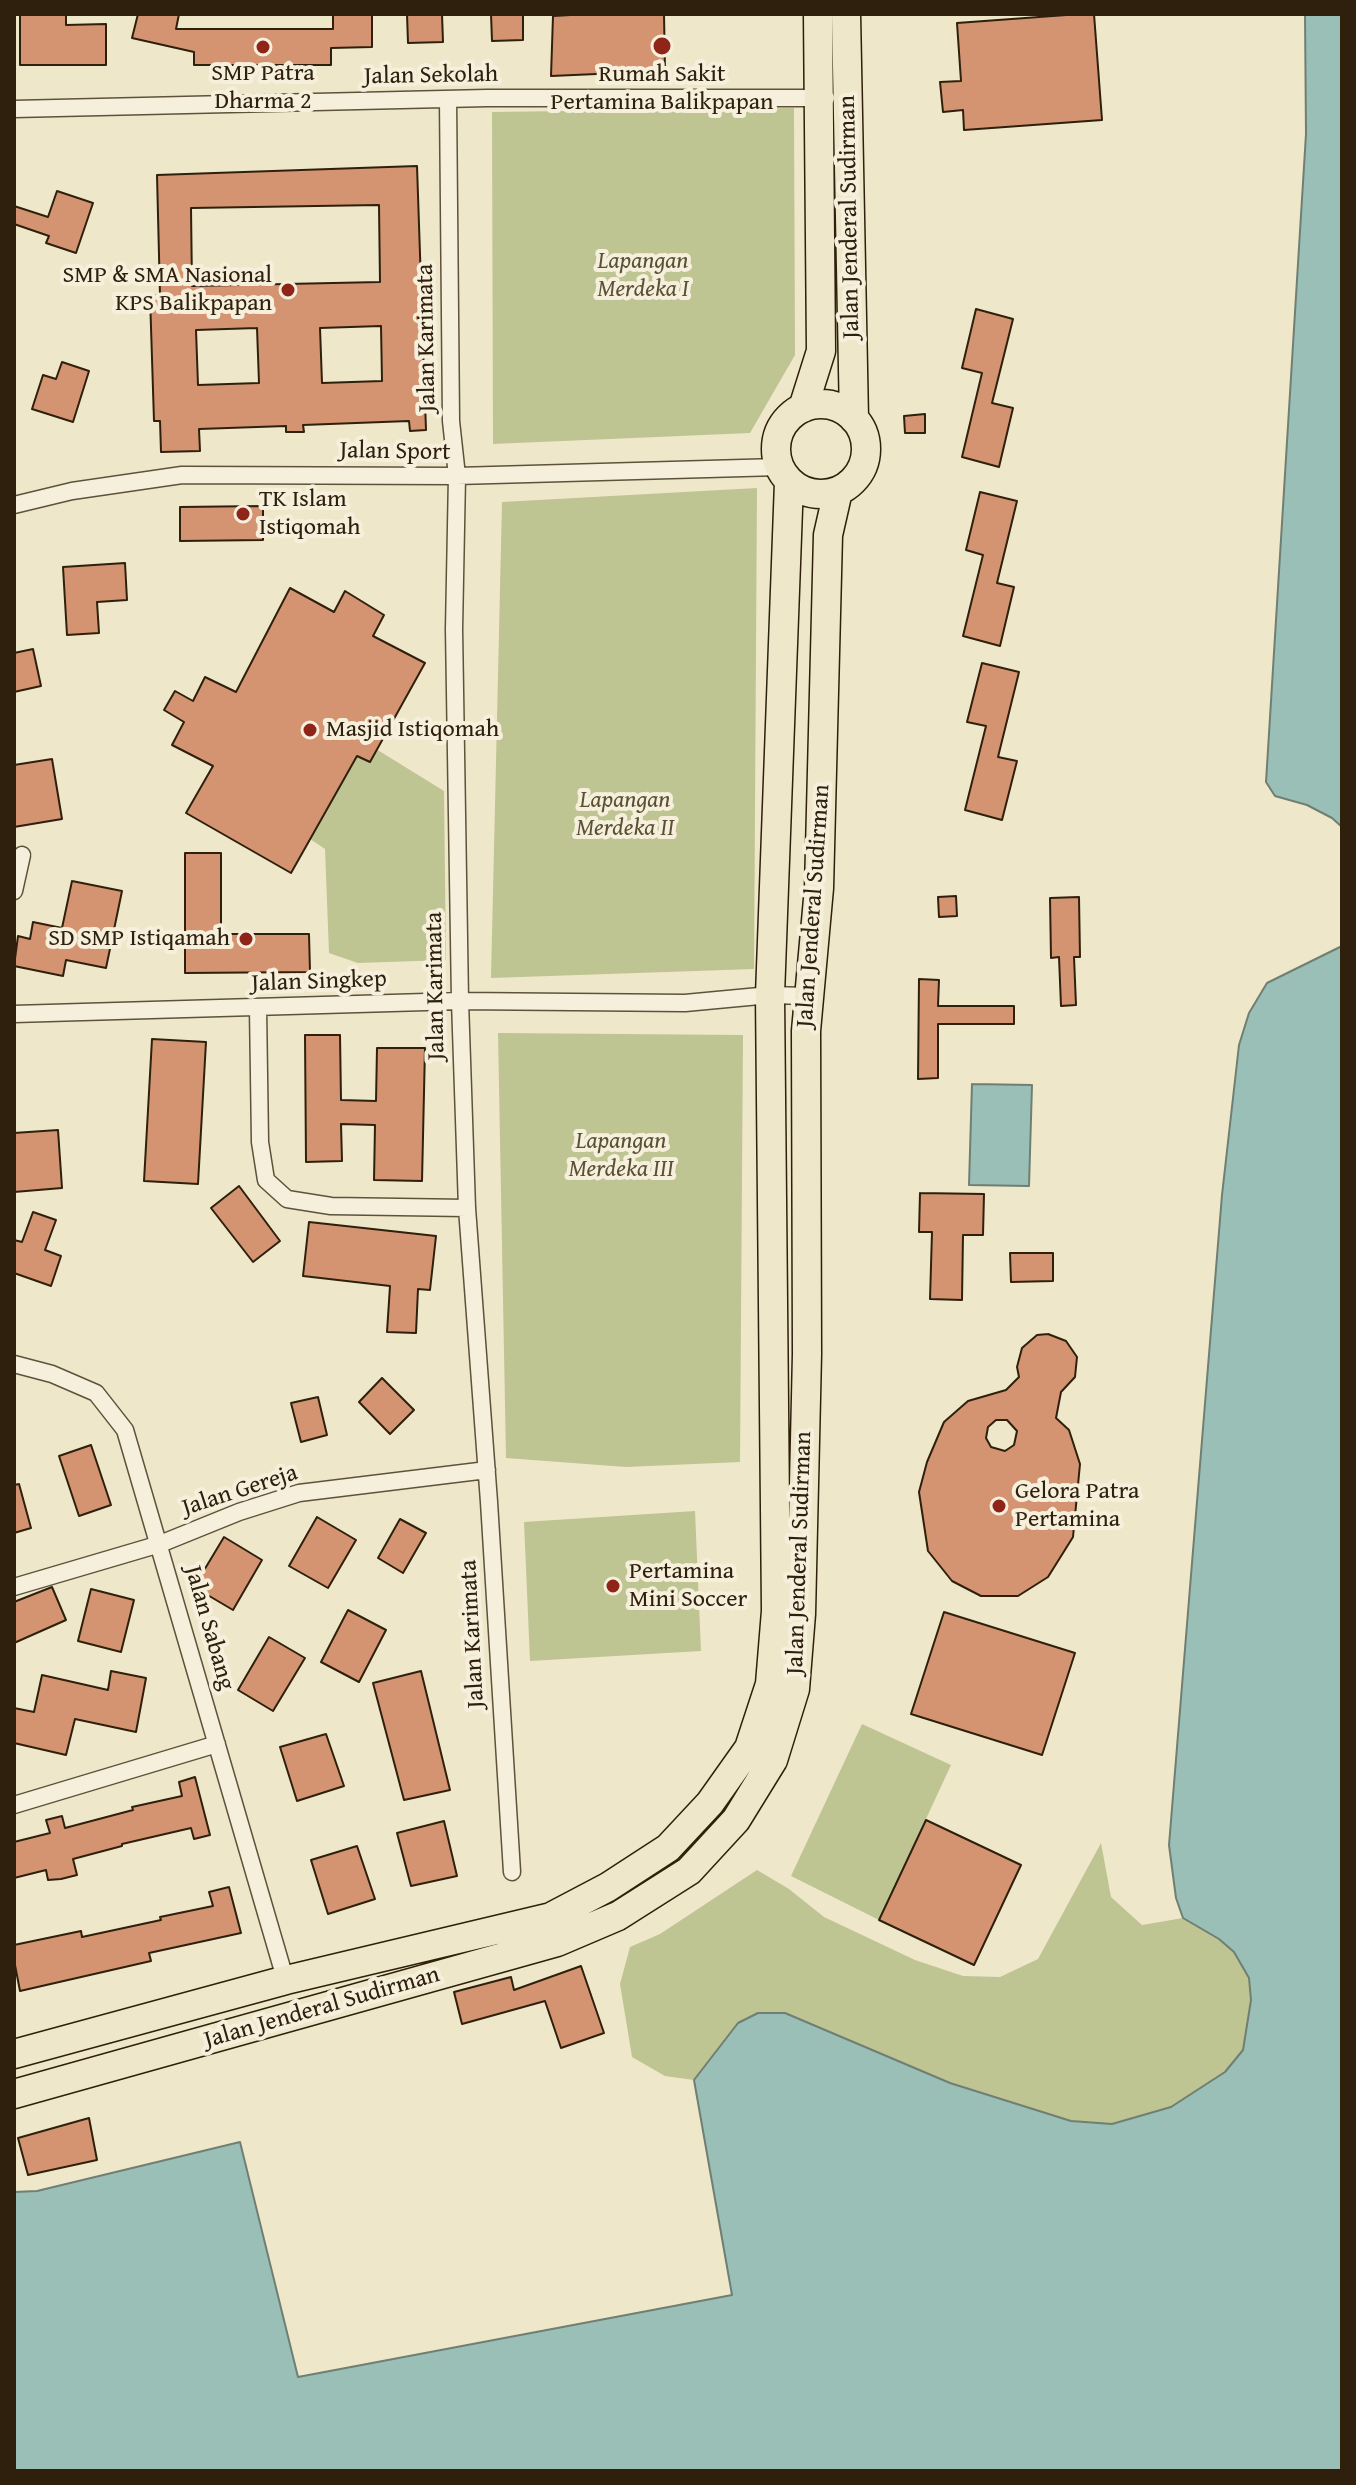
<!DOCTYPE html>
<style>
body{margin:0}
#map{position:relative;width:1356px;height:2485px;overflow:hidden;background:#efe7c9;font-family:"Gentium Book Plus",serif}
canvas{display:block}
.frame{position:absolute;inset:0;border:16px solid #2e200c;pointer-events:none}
</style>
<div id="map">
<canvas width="1356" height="2485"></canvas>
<div class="frame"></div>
</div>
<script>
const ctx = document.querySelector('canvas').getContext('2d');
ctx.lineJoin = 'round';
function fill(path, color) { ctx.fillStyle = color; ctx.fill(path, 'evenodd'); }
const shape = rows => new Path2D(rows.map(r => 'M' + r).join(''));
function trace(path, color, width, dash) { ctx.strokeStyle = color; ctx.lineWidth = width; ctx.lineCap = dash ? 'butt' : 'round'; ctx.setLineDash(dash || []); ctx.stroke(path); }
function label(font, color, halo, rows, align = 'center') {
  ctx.font = font + ' "Gentium Book Plus",serif'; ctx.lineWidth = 8; ctx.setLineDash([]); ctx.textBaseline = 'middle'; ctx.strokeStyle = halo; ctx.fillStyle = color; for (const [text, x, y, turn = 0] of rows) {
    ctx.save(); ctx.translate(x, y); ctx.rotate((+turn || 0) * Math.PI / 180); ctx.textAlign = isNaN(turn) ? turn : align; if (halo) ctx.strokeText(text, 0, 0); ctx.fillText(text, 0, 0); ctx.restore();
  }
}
fill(shape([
 [794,108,795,355,750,433,493,444,492,112],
 [757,488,754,969,491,978,502,502],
 [376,749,444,791,446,960,358,963,329,953,325,849,310,839,357,756,370,762],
 [498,1033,743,1035,740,1462,626,1467,506,1458],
 [695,1511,701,1651,530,1661,524,1522],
 [862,1724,951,1765,879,1920,791,1876],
 [1101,1843,1111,1897,1142,1925,1183,1918,1219,1939,1234,1952,1249,1978,1251,2000,1243,2050,1225,2072,1171,2107,1112,2124,1071,2121,950,2083,784,2013,738,2023,694,2080,665,2076,632,2057,620,1984,630,1947,660,1934,757,1870,789,1889,824,1917,915,1960,963,1976,1000,1977,1038,1959]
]), '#bfc493');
const water = shape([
 [1305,14,1342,14,1342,827,1332,818,1307,805,1275,796,1266,782,1306,134,1305,14],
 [1342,946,1342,2471,14,2471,14,2192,37,2191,240,2142,298,2377,732,2295,694,2080,738,2023,758,2013,785,2013,950,2083,1071,2121,1112,2124,1171,2107,1225,2072,1243,2050,1251,2000,1249,1978,1234,1952,1219,1939,1183,1918,1176,1898,1169,1845,1222,1195,1239,1045,1249,1013,1267,983,1342,946],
 [972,1084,1032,1085,1029,1186,969,1185,972,1084]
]);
fill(water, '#9abfb7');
trace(water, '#6f7f73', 2);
const building = shape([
 [20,14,66,14,66,25,106,24,106,65,20,65,20,14],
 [138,14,179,14,176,29,333,29,333,14,372,14,372,47,331,48,331,65,194,65,194,52,132,38,138,14],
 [407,14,442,14,443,42,408,43,407,14],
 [491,14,523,14,523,40,492,41,491,14],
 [588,14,664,14,665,71,551,76,553,16,588,14],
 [1080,14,1094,14,1102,120,964,130,963,110,943,112,940,82,961,81,957,23,1080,14],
 [417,166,426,430,410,431,409,421,303,425,304,432,286,432,286,426,199,429,200,451,161,452,160,421,154,421,150,296,160,295,157,175,417,166],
 [379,205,380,282,192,286,191,208,379,205],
 [381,326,382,381,322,383,320,328,381,326],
 [257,328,259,383,198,385,196,330,257,328],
 [57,191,93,203,76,253,46,243,49,236,14,224,14,206,48,217,57,191],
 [976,309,1013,319,992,403,1013,408,999,467,962,457,982,373,962,368,976,309],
 [62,362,89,371,73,422,32,409,43,375,56,379,62,362],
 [925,414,925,433,905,433,904,416,925,414],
 [980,492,1017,501,997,583,1014,587,1000,646,963,636,983,555,966,550,980,492],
 [263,506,263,540,180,541,180,507,263,506],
 [125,563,127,600,97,602,99,633,67,635,63,567,125,563],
 [290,588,334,612,345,591,384,615,373,636,425,663,370,762,357,756,291,873,186,813,213,766,172,745,184,722,164,710,175,691,193,701,205,677,236,692,290,588],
 [33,649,41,686,14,692,14,653,33,649],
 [982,663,1019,672,998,757,1017,761,1002,820,965,810,986,726,967,722,982,663],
 [52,759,62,819,14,827,14,765,52,759],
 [185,853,221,853,221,934,309,934,310,972,185,973,185,853],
 [72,881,122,891,106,968,66,960,63,976,14,966,18,936,30,939,33,922,62,928,72,881],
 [956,896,957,916,939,917,938,897,956,896],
 [1079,897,1080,957,1074,957,1076,1005,1061,1006,1059,957,1051,958,1050,898,1079,897],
 [919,979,939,980,938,1006,1014,1006,1014,1024,938,1024,938,1078,918,1079,919,979],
 [305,1035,340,1035,341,1100,376,1101,377,1048,425,1048,422,1181,374,1180,375,1125,341,1124,342,1161,306,1162,305,1035],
 [152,1039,206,1042,198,1184,144,1181,152,1039],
 [58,1130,62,1188,14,1192,14,1133,58,1130],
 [239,1186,280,1241,253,1262,211,1208,239,1186],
 [920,1193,984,1194,983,1235,963,1235,962,1300,930,1299,932,1232,919,1232,920,1193],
 [33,1212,56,1220,45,1250,61,1256,51,1286,14,1273,14,1240,22,1242,33,1212],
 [309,1222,436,1236,430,1290,418,1289,416,1333,387,1332,390,1286,303,1276,309,1222],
 [1010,1253,1053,1253,1053,1281,1011,1282,1010,1253],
 [1048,1334,1066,1341,1077,1357,1075,1377,1061,1392,1056,1418,1069,1430,1080,1464,1073,1537,1048,1577,1018,1596,981,1596,952,1581,928,1551,919,1492,927,1462,944,1422,968,1401,1006,1390,1019,1377,1017,1367,1022,1348,1037,1335,1048,1334],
 [996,1420,1007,1420,1017,1431,1014,1445,1005,1451,991,1447,986,1438,988,1427,996,1420],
 [382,1378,414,1410,390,1434,359,1402,382,1378],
 [318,1397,327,1435,301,1442,291,1403,318,1397],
 [91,1445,111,1505,79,1516,59,1456,91,1445],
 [19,1484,31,1528,14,1533,14,1485,19,1484],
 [317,1517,356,1540,328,1588,289,1566,317,1517],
 [400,1519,426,1533,403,1573,378,1558,400,1519],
 [224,1537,262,1560,233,1610,194,1587,224,1537],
 [52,1587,66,1620,14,1643,14,1602,52,1587],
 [91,1589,134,1600,121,1652,78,1641,91,1589],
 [348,1610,386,1630,359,1682,321,1662,348,1610],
 [944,1612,1075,1653,1042,1755,911,1714,944,1612],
 [269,1637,305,1658,273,1711,238,1690,269,1637],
 [111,1671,146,1678,136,1732,75,1719,66,1755,14,1743,14,1708,34,1712,42,1675,108,1690,111,1671],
 [421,1671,450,1790,404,1800,373,1683,421,1671],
 [326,1734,344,1786,297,1801,280,1747,326,1734],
 [195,1777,210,1835,194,1839,191,1828,122,1844,122,1846,73,1859,77,1875,61,1879,48,1880,46,1870,14,1878,14,1842,50,1833,46,1820,62,1816,65,1828,133,1810,132,1807,182,1796,179,1782,195,1777],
 [926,1820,1021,1865,974,1965,879,1920,926,1820],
 [444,1821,457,1876,411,1886,397,1833,444,1821],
 [357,1846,375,1899,328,1914,311,1860,357,1846],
 [229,1887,241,1933,149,1953,151,1961,20,1991,14,1960,14,1945,81,1931,82,1937,161,1920,160,1917,213,1906,209,1892,229,1887],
 [581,1966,604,2033,561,2048,545,2001,462,2024,454,1992,511,1977,514,1990,581,1966],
 [89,2118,97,2160,28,2175,18,2138,89,2118]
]);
fill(building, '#d49472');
trace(building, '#2e200c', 2);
const street = shape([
 [448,99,451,421,457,476,454,629,460,1001,467,1208,489,1502,512,1872],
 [14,109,487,98,826,98],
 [14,505,72,491,182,475,457,476,779,467],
 [14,891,22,855],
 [258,1008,260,1142,266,1180,287,1199,331,1206,467,1208],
 [14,1014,460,1001,685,1003,770,995,807,996],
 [14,1364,52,1374,96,1393,125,1430,282,1968],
 [14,1587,160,1544,239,1512,299,1493,487,1470],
 [14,1805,217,1744]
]);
const highway = shape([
 [846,14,854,419],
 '776 449a45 45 0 1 1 90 0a45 45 0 1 1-90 0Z',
 [803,408,821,351,818,14],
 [14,2054,286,1980,551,1917,608,1887,668,1848,710,1803,749,1748,770,1684,776,1611,770,995,789,482],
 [14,2094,557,1942,618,1916,689,1871,736,1820,773,1760,795,1689,801,1614,807,1354,806,1031,819,888,828,535,838,491]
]);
trace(street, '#5e523b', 19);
trace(highway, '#2e200c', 31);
trace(street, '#f5efdc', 16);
trace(highway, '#efe7c9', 28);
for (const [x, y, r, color] of [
 [662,46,10,"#8f2418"],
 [263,47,8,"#8f2418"],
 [288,290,8,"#8f2418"],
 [243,514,8,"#8f2418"],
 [310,730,8,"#8f2418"],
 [246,939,8,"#8f2418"],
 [999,1506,8,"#8f2418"],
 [613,1586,8,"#8f2418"]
]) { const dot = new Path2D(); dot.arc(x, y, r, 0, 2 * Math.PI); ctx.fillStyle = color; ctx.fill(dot); trace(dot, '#f5efdc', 3); }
label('24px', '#2e200c', '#f5efdc', [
 ["SMP Patra",263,74,"center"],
 ["Dharma 2",263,102,"center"],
 ["Rumah Sakit",662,75,"center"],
 ["Pertamina Balikpapan",662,103,"center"],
 ["SMP & SMA Nasional",272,276,"right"],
 ["KPS Balikpapan",272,304,"right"],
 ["TK Islam",259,500],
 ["Istiqomah",259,528],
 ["Masjid Istiqomah",326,730],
 ["SD SMP Istiqamah",230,939,"right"],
 ["Gelora Patra",1015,1492],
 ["Pertamina",1015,1520],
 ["Pertamina",629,1572],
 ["Mini Soccer",629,1600]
], 'left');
label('24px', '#2e200c', '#f5efdc', [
 ["Jalan Sekolah",431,76,-1],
 ["Jalan Jenderal Sudirman",850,217,-91],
 ["Jalan Karimata",427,338,-91],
 ["Jalan Sport",395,452,1],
 ["Jalan Jenderal Sudirman",814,906,-86],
 ["Jalan Singkep",319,982,-2],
 ["Jalan Karimata",436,986,-91],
 ["Jalan Gereja",240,1491,-18],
 ["Jalan Jenderal Sudirman",800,1553,-88],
 ["Jalan Sabang",209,1628,74],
 ["Jalan Karimata",473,1634,-93],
 ["Jalan Jenderal Sudirman",322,2008,-16]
]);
label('italic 24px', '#5a5134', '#f5efdc', [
 ["Lapangan",643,262],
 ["Merdeka I",643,290],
 ["Lapangan",625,801],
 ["Merdeka II",625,829],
 ["Lapangan",621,1142],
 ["Merdeka III",621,1170]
]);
</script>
